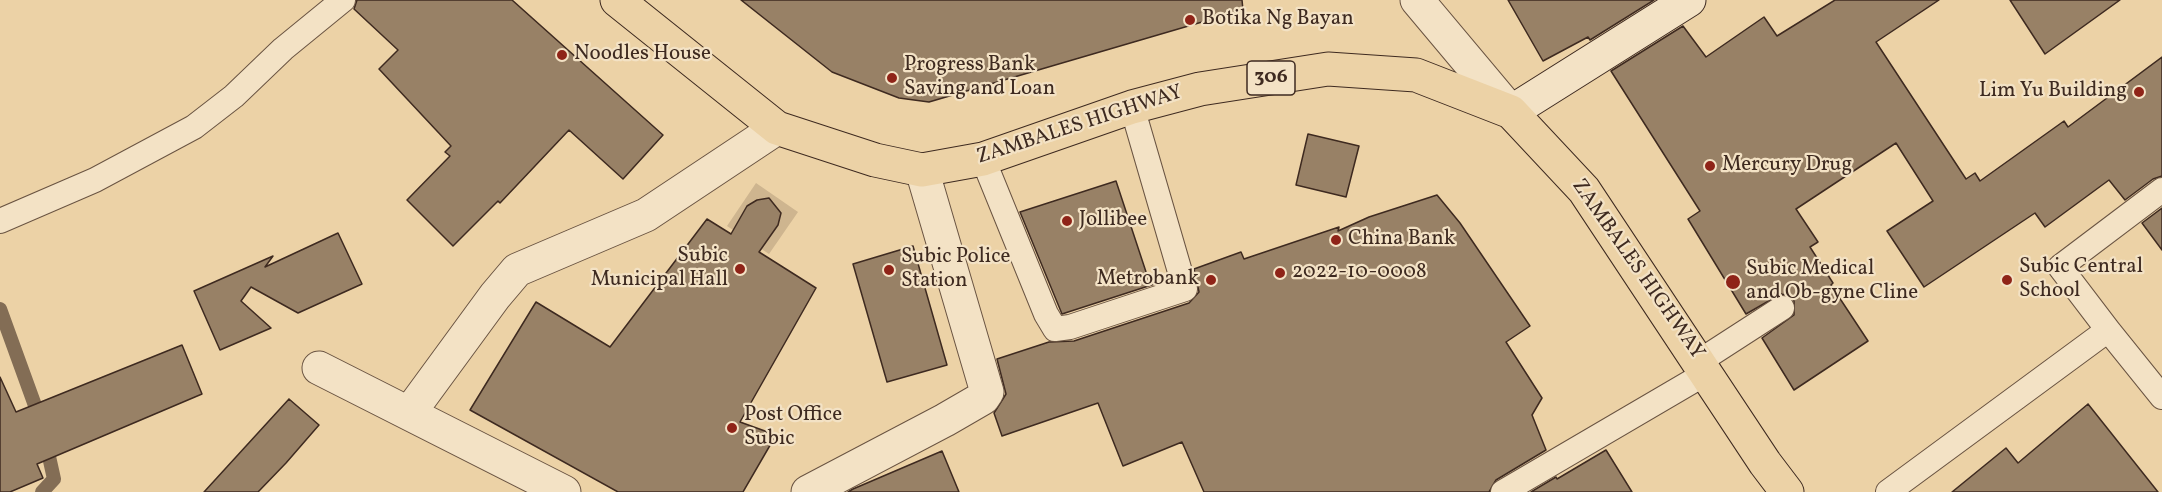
<!DOCTYPE html>
<style>
body{margin:0}
canvas{display:block;background:#ecd2a6}
</style>
<canvas width="2162" height="492"></canvas>
<script>
const ctx = document.querySelector('canvas').getContext('2d');
ctx.lineJoin = 'round';
function fill(path, color) { ctx.fillStyle = color; ctx.fill(path, 'evenodd'); }
const shape = rows => new Path2D(rows.map(r => 'M' + r).join(''));
function trace(path, color, width, dash) { ctx.strokeStyle = color; ctx.lineWidth = width; ctx.lineCap = dash ? 'butt' : 'round'; ctx.setLineDash(dash || []); ctx.stroke(path); }
function label(font, color, halo, rows, align = 'center') {
  ctx.font = font + ' Vollkorn,serif'; ctx.lineWidth = 4.5; ctx.setLineDash([]); ctx.textBaseline = 'middle'; ctx.strokeStyle = halo; ctx.fillStyle = color; for (const [text, x, y, turn = 0] of rows) {
    ctx.save(); ctx.translate(x, y); ctx.rotate((+turn || 0) * Math.PI / 180); ctx.textAlign = isNaN(turn) ? turn : align; if (halo) ctx.strokeText(text, 0, 0); ctx.fillText(text, 0, 0); ctx.restore();
  }
}
fill(shape([
 [756,183,798,212,769,254,727,226]
]), '#ceb58f');
trace(shape([
 [0,309,41,422],
 [42,492,54,479,46,443]
]), '#836d55', 14);
const building = shape([
 [357,0,512,0,663,135,623,179,569,130,500,203,498,201,453,246,407,200,450,156,445,152,451,146,379,69,398,50,354,9,357,0],
 [741,0,1242,0,1243,10,929,102,899,98,832,72,741,0],
 [1508,0,1654,0,1590,40,1588,37,1543,61,1508,0],
 [1835,0,1939,0,1876,42,1966,179,1975,173,1980,181,2064,121,2068,127,2162,57,2162,176,2153,179,2125,200,2109,180,2045,227,2035,213,1924,287,1887,231,1933,201,1896,143,1796,209,1818,242,1810,247,1833,283,1831,285,1868,341,1794,390,1762,338,1794,315,1794,301,1789,296,1781,294,1746,314,1688,219,1700,211,1611,71,1683,26,1706,57,1764,17,1777,36,1835,0],
 [2010,0,2120,0,2045,54,2010,0],
 [1308,134,1359,146,1346,197,1296,185,1308,134],
 [1116,181,1150,284,1167,280,1062,314,1020,212,1116,181],
 [1437,195,1460,223,1530,326,1506,342,1542,398,1532,415,1546,450,1496,480,1489,492,1204,492,1182,442,1123,466,1098,403,1002,436,994,413,1006,394,997,359,1049,342,1074,341,1189,303,1199,292,1194,269,1241,252,1244,259,1339,227,1338,231,1369,217,1437,195],
 [769,198,781,213,778,225,759,252,816,288,740,422,776,435,743,492,618,492,470,410,536,302,610,347,707,219,731,234,747,206,757,200,769,198],
 [2162,208,2162,250,2142,223,2162,208],
 [338,233,362,284,298,313,251,287,241,301,271,328,220,350,194,291,273,256,265,267,338,233],
 [913,246,947,365,887,382,853,264,913,246],
 [182,345,202,394,37,464,43,478,10,492,0,492,0,377,16,412,182,345],
 [289,399,319,425,286,463,258,492,204,492,289,399],
 [2088,404,2158,492,1952,492,2006,448,2018,463,2088,404],
 [1606,450,1632,492,1531,492,1556,477,1557,479,1606,450],
 [942,451,959,492,848,492,853,489,942,451]
]);
fill(building, '#988166');
trace(building, '#3e2a20', 1.5);
const lane = shape([
 [983,159,1046,314,1055,329,1070,327,1185,289,1132,107],
 [0,221,95,180,194,127,234,96,283,49,343,0],
 [2108,330,2162,397],
 [1700,361,1782,308],
 [1503,492,1708,372],
 [1888,492,2108,330,2060,267,2162,190]
]);
const street = shape([
 [1417,0,1511,112],
 [319,368,564,492],
 [410,412,495,296,517,270,646,215,777,128],
 [808,492,945,420,983,398,987,392,922,170]
]);
const secondary = shape([
 [1511,112,1689,0]
]);
const primary = shape([
 [617,0,777,128,875,160,922,170,983,159,1132,107,1200,89,1328,69,1416,75,1511,112,1584,190,1765,463,1787,492]
]);
trace(lane, '#6a5442', 26);
trace(street, '#6a5442', 35);
trace(secondary, '#3e2a20', 35);
trace(primary, '#3e2a20', 35);
trace(lane, '#f3e2c5', 24);
trace(street, '#f3e2c5', 33);
trace(secondary, '#f3e2c5', 33);
trace(primary, '#ecd2a6', 33);
for (const [x, y, r, color] of [
 [1190,20,6,"#8f2418"],
 [562,55,6,"#8f2418"],
 [892,78,6,"#8f2418"],
 [2139,92,6,"#8f2418"],
 [1710,166,6,"#8f2418"],
 [1067,221,6,"#8f2418"],
 [1336,240,6,"#8f2418"],
 [740,269,6,"#8f2418"],
 [889,270,6,"#8f2418"],
 [1280,273,6,"#8f2418"],
 [1211,280,6,"#8f2418"],
 [2007,280,6,"#8f2418"],
 [1733,282,8,"#8f2418"],
 [732,428,6,"#8f2418"]
]) { const dot = new Path2D(); dot.arc(x, y, r, 0, 2 * Math.PI); ctx.fillStyle = color; ctx.fill(dot); trace(dot, '#f3e2c5', 2); }
for (const [x, y, w] of [
 [1271,78,48]
]) { const box = new Path2D(); box.roundRect(x - w / 2, y - 17, w, 34, 4.5); ctx.fillStyle = '#f3e2c5'; ctx.fill(box); trace(box, '#3e2a20', 1.5); }
label('bold 20px', '#3e2a20', null, [
 ["306",1271,78]
]);
label('21px', '#3e2a20', '#f3e2c5', [
 ["Botika Ng Bayan",1202,20],
 ["Noodles House",574,55],
 ["Progress Bank",904,66],
 ["Saving and Loan",904,90],
 ["Lim Yu Building",2127,92,"right"],
 ["Mercury Drug",1722,166],
 ["Jollibee",1079,221],
 ["China Bank",1348,240],
 ["Subic",728,257,"right"],
 ["Municipal Hall",728,281,"right"],
 ["Subic Police",901,258],
 ["Station",901,282],
 ["Subic Central",2019,268],
 ["School",2019,292],
 ["Subic Medical",1746,270],
 ["and Ob-gyne Cline",1746,294],
 ["2022-10-0008",1292,273],
 ["Metrobank",1199,280,"right"],
 ["Post Office",744,416],
 ["Subic",744,440]
], 'left');
label('21px', '#3e2a20', '#f3e2c5', [
 ["ZAMBALES HIGHWAY",1080,126,-18],
 ["ZAMBALES HIGHWAY",1637,270,55]
]);
</script>
